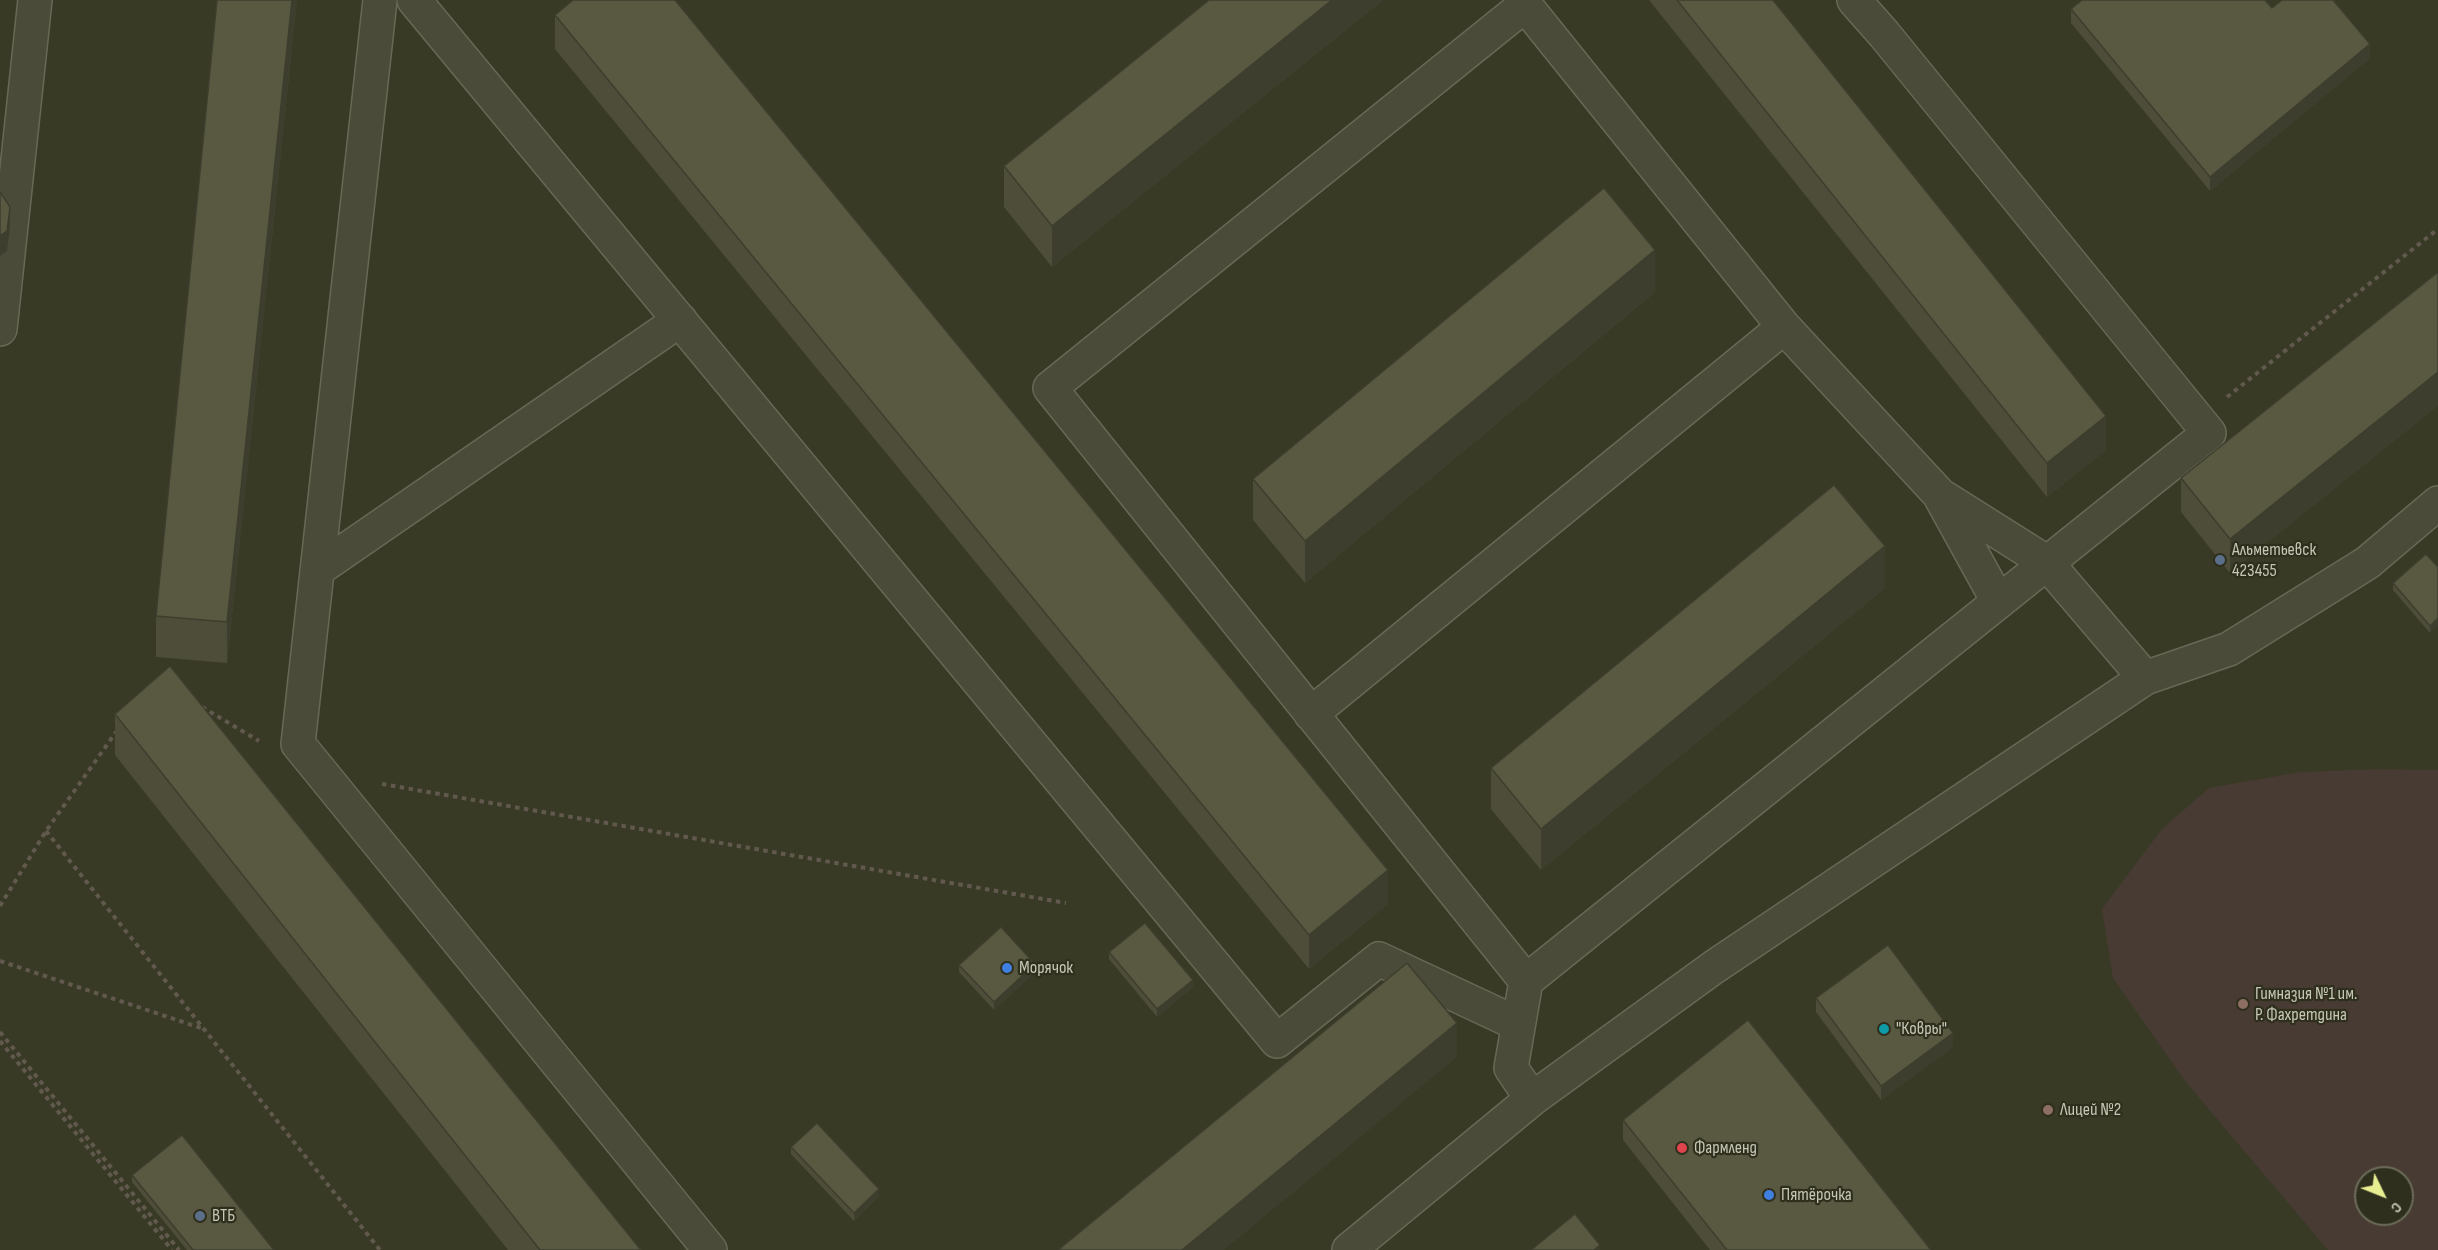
<!DOCTYPE html>
<meta charset="utf-8">
<style>
body{margin:0}
#map{position:relative;width:2438px;height:1250px;overflow:hidden;background:#393a25;font-family:"Sofia Sans Condensed",sans-serif}
canvas{display:block}
.north{position:absolute;left:2354px;top:1166px;width:60px;height:60px;box-sizing:border-box;background:#2f2f1e;border:2px solid #6b6b5a;border-radius:50%;rotate:133deg;font-size:16px;font-weight:700;line-height:24px;text-align:center;color:#c5c6b4}
.north::after{content:'';display:block;margin:auto;width:21px;height:27px;background:#e7ee92;clip-path:polygon(50% 0,100% 100%,50% 72%,0 100%)}
</style>
<div id="map">
<canvas width="2438" height="1250"></canvas>
<div class="north">С</div>
</div>
<script>
const ctx = document.querySelector('canvas').getContext('2d');
ctx.lineJoin = 'round';
function fill(path, color) { ctx.fillStyle = color; ctx.fill(path, 'evenodd'); }
const shape = rows => new Path2D(rows.map(r => 'M' + r).join(''));
function trace(path, color, width, dash) { ctx.strokeStyle = color; ctx.lineWidth = width; ctx.lineCap = dash ? 'butt' : 'round'; ctx.setLineDash(dash || []); ctx.stroke(path); }
function label(font, color, halo, rows, align = 'center') {
  ctx.font = font + ' "Sofia Sans Condensed",sans-serif'; ctx.lineWidth = 4.5; ctx.setLineDash([]); ctx.textBaseline = 'middle'; ctx.strokeStyle = halo; ctx.fillStyle = color; for (const [text, x, y, turn = 0] of rows) {
    ctx.save(); ctx.translate(x, y); ctx.rotate((+turn || 0) * Math.PI / 180); ctx.textAlign = isNaN(turn) ? turn : align; if (halo) ctx.strokeText(text, 0, 0); ctx.fillText(text, 0, 0); ctx.restore();
  }
}
fill(shape([
 [2379,769,2438,770,2438,1250,2328,1250,2185,1081,2113,978,2102,909,2162,829,2209,788,2300,772],
 [2366,1178,2402,1178,2402,1214,2366,1214]
]), '#483b33');
const minor = shape([
 [380,0,298,744,710,1250],
 [414,0,1277,1041,1379,959,1518,1024],
 [1521,0,1784,327,1939,494,1998,601],
 [1525,5,1050,388,1526,981,1511,1068,1532,1099],
 [0,329,35,0],
 [1943,497,2046,562,2145,678],
 [317,570,680,320],
 [1311,714,1784,327],
 [1526,981,2209,433,1884,34,1854,0],
 [1349,1250,1532,1099,1714,967,2145,678,2229,649,2367,563,2438,503]
]);
trace(minor, '#686857', 36);
trace(shape([
 [2227,397,2438,229],
 [202,707,259,741],
 [382,784,1066,903],
 [46,831,380,1250],
 [0,906,46,831,116,732],
 [0,961,204,1029],
 [0,1032,179,1250],
 [0,1041,172,1250]
]), '#61594e', 4, [4.5, 4.5]);
trace(minor, '#4a4b39', 33);
fill(shape([
 [297,0,227,663,156,657,156,616],
 [1209,0,1383,0,1052,267,1004,207,1004,166],
 [1649,0,1773,0,2106,450,2047,497],
 [2272,8,2370,58,2210,191,2071,23,2071,9],
 [555,15,1388,904,1309,969,555,49],
 [2438,272,2230,573,2181,512,2181,478],
 [1655,292,1305,583,1253,520,1253,479],
 [2438,567,2430,633,2393,590,2393,583],
 [1885,588,1541,870,1491,809,1491,768],
 [115,714,641,1250,508,1250,115,755],
 [1109,952,1193,987,1157,1017,1109,959],
 [959,965,1035,972,994,1010,959,972],
 [1816,998,1953,1047,1881,1100,1816,1012],
 [1623,1120,1931,1250,1710,1250,1623,1140],
 [791,1147,879,1196,854,1221,791,1154],
 [132,1175,274,1250,187,1250,132,1182]
]), '#4d4d39');
fill(shape([
 [292,0,297,0,227,663,227,622],
 [1332,0,1383,0,1052,267,1052,226],
 [2370,44,2370,58,2210,191,2210,177],
 [10,207,10,227,7,251,0,256,0,236],
 [1655,250,1655,292,1305,583,1305,541],
 [2438,372,2438,406,2230,573,2230,539],
 [2106,416,2106,450,2047,497,2047,463],
 [1885,546,1885,588,1541,870,1541,829],
 [2438,618,2438,626,2430,633,2430,626],
 [1388,870,1388,904,1309,969,1309,935],
 [1035,964,1035,972,994,1010,994,1002],
 [1193,980,1193,987,1157,1017,1157,1009],
 [1457,1023,1457,1057,1224,1250,1182,1250],
 [1953,1033,1953,1047,1881,1100,1881,1086],
 [879,1189,879,1196,854,1221,854,1213],
 [1600,1245,1600,1250,1594,1250]
]), '#3e3e2e');
const building = shape([
 [217,0,292,0,227,622,156,616,217,0],
 [573,0,675,0,1388,870,1309,935,555,15,573,0],
 [1209,0,1332,0,1052,226,1004,166,1209,0],
 [1677,0,1773,0,2106,416,2047,463,1677,0],
 [2082,0,2265,0,2272,8,2282,0,2333,0,2370,44,2210,177,2071,9,2082,0],
 [1604,188,1655,250,1305,541,1253,479,1604,188],
 [0,192,10,207,7,231,0,236,0,192],
 [2438,272,2438,372,2230,539,2181,478,2438,272],
 [1834,485,1885,546,1541,829,1491,768,1834,485],
 [2426,554,2438,567,2438,618,2430,626,2393,583,2426,554],
 [170,666,641,1250,540,1250,115,714,170,666],
 [1145,923,1193,980,1157,1009,1109,952,1145,923],
 [1001,927,1035,964,994,1002,959,965,1001,927],
 [1888,945,1953,1033,1881,1086,1816,998,1888,945],
 [1407,963,1457,1023,1182,1250,1058,1250,1407,963],
 [1748,1020,1931,1250,1727,1250,1623,1120,1748,1020],
 [817,1123,879,1189,854,1213,791,1147,817,1123],
 [182,1135,274,1250,193,1250,132,1175,182,1135],
 [1575,1214,1600,1245,1594,1250,1531,1250,1575,1214]
]);
fill(building, '#595942');
trace(building, '#3e3e2e', 1.5);
for (const [x, y, r, color] of [
 [2220,560,6,"#5c6f8a"],
 [1007,968,6,"#3f7fe0"],
 [2243,1004,6,"#8d6e63"],
 [1884,1029,6,"#0f9aa8"],
 [2048,1110,6,"#8d6e63"],
 [1682,1148,6,"#e0444e"],
 [1769,1195,6,"#3f7fe0"],
 [200,1216,6,"#5c6f8a"]
]) { const dot = new Path2D(); dot.arc(x, y, r, 0, 2 * Math.PI); ctx.fillStyle = color; ctx.fill(dot); trace(dot, '#2f2f1e', 2); }
label('18px', '#c5c6b4', '#2f2f1e', [
 ["Альметьевск",2232,550],
 ["423455",2232,571],
 ["Морячок",1019,968],
 ["Гимназия №1 им.",2255,994],
 ["Р. Фахретдина",2255,1015],
 ["\"Ковры\"",1896,1029],
 ["Лицей №2",2060,1110],
 ["Фармленд",1694,1148],
 ["Пятёрочка",1781,1195],
 ["ВТБ",212,1216]
], 'left');
</script>
